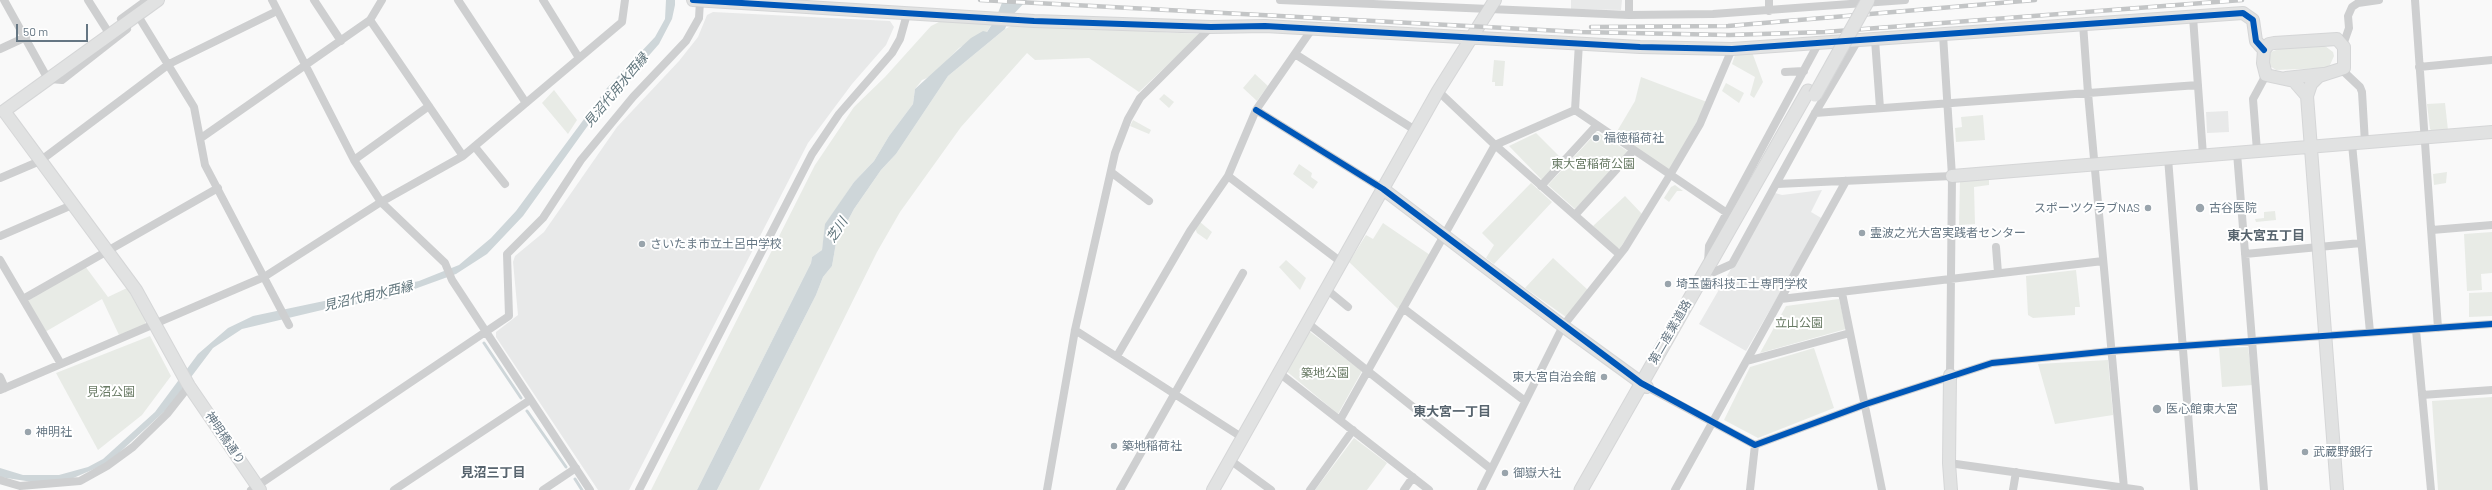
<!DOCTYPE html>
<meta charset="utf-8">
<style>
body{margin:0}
#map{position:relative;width:2492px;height:490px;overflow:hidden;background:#f9f9f9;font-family:Barlow,sans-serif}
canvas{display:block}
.scale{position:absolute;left:16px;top:24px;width:72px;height:18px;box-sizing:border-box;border:2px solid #657683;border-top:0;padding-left:5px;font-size:12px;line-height:14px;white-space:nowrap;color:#657683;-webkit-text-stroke:3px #fff;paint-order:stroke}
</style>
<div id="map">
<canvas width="2492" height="490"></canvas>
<div class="scale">50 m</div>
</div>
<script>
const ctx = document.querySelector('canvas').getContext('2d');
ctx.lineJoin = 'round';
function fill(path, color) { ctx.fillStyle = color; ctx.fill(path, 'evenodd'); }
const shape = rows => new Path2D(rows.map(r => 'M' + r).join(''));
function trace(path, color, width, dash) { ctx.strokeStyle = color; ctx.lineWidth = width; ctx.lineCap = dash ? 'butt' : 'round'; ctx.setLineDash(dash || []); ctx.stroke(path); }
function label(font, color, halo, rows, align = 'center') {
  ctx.font = font + ' Barlow,"Noto Sans JP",sans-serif'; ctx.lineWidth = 4; ctx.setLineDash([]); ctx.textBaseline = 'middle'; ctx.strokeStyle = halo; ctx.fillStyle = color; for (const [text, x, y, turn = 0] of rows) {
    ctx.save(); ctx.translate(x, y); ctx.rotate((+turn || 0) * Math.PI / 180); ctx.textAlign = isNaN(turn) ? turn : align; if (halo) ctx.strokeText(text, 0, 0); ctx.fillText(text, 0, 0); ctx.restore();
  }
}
fill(shape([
 [1571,0,1622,0,1621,10,1571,9],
 [713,12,890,21,894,27,886,45,852,84,808,143,629,490,598,490,496,337,496,332,518,315,513,262,515,256,544,232,617,127,679,61,698,37,707,15],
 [2228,111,2229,132,2207,133,2206,112],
 [1822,190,1811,212,1823,219,1746,351,1699,324,1775,193,1782,195]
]), '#e8e9e9');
fill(shape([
 [941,21,992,24,986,33,959,48,932,76,922,80,915,89,913,104,889,136,874,161,854,182,826,224,822,250,812,257,811,263,697,490,651,490,815,165,854,107,885,77,931,26],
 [1013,25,1200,34,1139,92,1089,58,1035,60,1027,53,961,127,900,212,877,252,759,490,717,490,816,295,823,277,832,266,836,243,854,209,881,170,896,154,948,76,1005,29],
 [2325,46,2333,52,2334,56,2330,65,2325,68,2276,70,2270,66,2268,60,2271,52,2279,49],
 [1752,52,1763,82,1754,98,1750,95,1755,77,1732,64,1735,55,1738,53],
 [1494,60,1505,61,1503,86,1495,86,1495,82,1492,82],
 [1255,74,1268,86,1257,101,1243,88],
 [1641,77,1707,102,1672,169,1668,170,1616,133,1635,101],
 [1726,83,1744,93,1739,103,1722,91],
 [554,90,577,120,568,134,542,103],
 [1164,94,1174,102,1169,108,1159,99],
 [2445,103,2448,130,2433,132,2430,129,2427,104],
 [1983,115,1985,140,1956,142,1955,128,1962,127,1961,117],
 [1133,120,1151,130,1149,134,1130,126],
 [1597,132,1629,152,1575,209,1548,185],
 [1536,133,1563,160,1542,180,1509,146],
 [1299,164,1312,173,1311,177,1318,182,1313,189,1293,174],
 [2447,172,2446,183,2434,185,2433,174],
 [1989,178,1989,185,1974,187,1975,224,1959,225,1960,180],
 [1531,183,1552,202,1494,264,1486,258,1494,245,1482,233],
 [1675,185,1683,191,1677,191,1669,202,1664,198,1671,187],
 [1625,196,1643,215,1620,248,1616,248,1593,226],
 [2275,211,2276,220,2256,222,2255,219,2264,218,2264,212],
 [1200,222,1212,232,1207,240,1197,233,1195,228],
 [1383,223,1430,255,1398,309,1349,262,1366,235,1373,239],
 [2492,232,2492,273,2481,274,2482,290,2467,291,2464,234],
 [1553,258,1588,290,1566,317,1525,288],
 [1286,260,1306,278,1300,290,1279,267],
 [85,266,108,297,127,288,146,321,144,326,119,335,102,299,45,332,27,301],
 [2076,270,2080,307,2075,307,2075,315,2033,318,2028,315,2026,276],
 [2492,292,2492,316,2469,317,2469,293],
 [1839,299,1846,329,1760,353,1786,306],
 [1309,331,1362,371,1338,414,1285,370],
 [150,336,171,376,142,415,98,450,56,373],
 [2248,347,2253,385,2222,387,2219,348],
 [1814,348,1834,408,1758,438,1724,420,1750,367],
 [2108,360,2113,415,2055,424,2038,364],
 [2492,397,2492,490,2438,490,2432,401],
 [1354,438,1387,463,1367,490,1315,490]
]), '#e8ebe6');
fill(shape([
 [666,0,675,0,675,5,672,19,659,44,589,124,523,216,487,254,456,274,387,299,322,310,242,329,213,348,167,409,108,463,71,479,39,483,0,477,0,468,23,475,59,475,88,467,103,459,155,412,198,354,228,328,253,316,419,281,459,265,491,238,516,211,607,88,655,37,665,19],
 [1003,0,1027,0,1009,19,1005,29,948,76,896,154,881,170,854,209,836,243,832,266,823,277,816,295,717,490,697,490,811,263,812,257,822,250,825,224,854,182,874,161,889,136,913,104,915,89,971,38,983,31,987,32,996,18]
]), '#ced6d9');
trace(shape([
 [484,343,521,398],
 [527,411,566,467],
 [575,479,582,490]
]), '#ced6d9', 3);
const secondary = shape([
 [158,0,4,111,136,290,189,386,260,490],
 [693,0,1034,21,1211,27,1265,26,1640,47,1732,49,2243,13,2253,20,2256,41,2264,50],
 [2286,78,2323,74],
 [2307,96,2294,81,2266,75,2263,63,2264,50,2269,44,2274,43,2337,39,2344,47,2344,68,2319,76,2311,84,2307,96,2337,490],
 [1952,176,2492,132],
 [1383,189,1563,326,1647,387],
 [1950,375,1949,463,1951,490],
 [1213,490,1438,91,1495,0]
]);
const primary = shape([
 [1581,490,1808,91]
]);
trace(secondary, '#d5d6d7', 14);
trace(primary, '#d5d6d7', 15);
trace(shape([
 [4,0,49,81],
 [88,0,107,30],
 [272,0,354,160,381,202,445,263,452,280,590,490],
 [314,0,341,41],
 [458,0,526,103],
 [543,0,579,58],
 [1280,0,1629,15,1713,14,1905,0],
 [2415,0,2438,328],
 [1769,11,1769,0],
 [1629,15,1629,0],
 [2193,17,2203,155],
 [121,19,147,0],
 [140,19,194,107,205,165,289,325],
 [370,20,463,156],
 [2083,24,2088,93,2124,488],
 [1943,35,1952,176,1950,375],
 [1875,40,1880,108],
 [1579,43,1575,110,1727,213],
 [2343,45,2349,28,2348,16,2352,7,2358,3,2379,0],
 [0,49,26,37],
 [1295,54,1415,130],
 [2419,67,2492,60],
 [2342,70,2360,87,2362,92,2365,143],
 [1785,72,1804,71],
 [50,79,62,80,127,29],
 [1438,91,1495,145,1575,110],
 [1256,110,1383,189],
 [1815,113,2198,85],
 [201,138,370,20,382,0],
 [2352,144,2370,332],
 [475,147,505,184],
 [2257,151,2253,99,2266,75],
 [2237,153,2264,490],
 [2168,158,2194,490],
 [354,160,429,106],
 [1111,172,1149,201],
 [1228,176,1341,262],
 [0,178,40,161,169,64,277,11],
 [1777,184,1952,176],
 [1541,186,1596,126],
 [1575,215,1633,151],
 [2432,230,2492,225],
 [0,236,72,205],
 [1996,247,1998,273],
 [2245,254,2361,243],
 [0,260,61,364],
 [1708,263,1709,246,1818,44],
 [1714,272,1732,264,1815,113,1857,42],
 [1325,288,1348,307],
 [1842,293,1882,490],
 [23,299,218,188],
 [1781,299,2103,261],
 [1403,308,1525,401],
 [1306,322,1491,469],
 [1075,330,1243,438],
 [2416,330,2431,490],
 [1117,356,1190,231,1228,176,1256,110,1312,29],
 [1747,361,1850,333],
 [1278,372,1429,490],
 [0,377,5,388],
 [1647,387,1755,445,1866,404,1992,363,2111,351,2492,324],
 [0,390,264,277,381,202,463,156,622,22,625,0],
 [2422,395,2492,390],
 [1340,420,1495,145,1619,254],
 [1230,460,1271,490],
 [1949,463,2140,490],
 [0,480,20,486,80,481,107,466,133,447,167,414,189,386],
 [251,490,509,316,507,254,543,218,581,160,633,97,686,41,699,18,700,1],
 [394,490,530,400],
 [543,490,576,468],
 [639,490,812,154,839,114,892,53,900,39,907,14],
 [1047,490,1075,330,1115,153,1128,119,1140,98,1211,27],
 [1120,490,1243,273],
 [1310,490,1353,430],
 [1404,490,1413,477],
 [1481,490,1563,326,1625,248,1670,175,1700,124,1732,49],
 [1675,490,1846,181],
 [1750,490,1755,445],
 [2013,490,2016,472]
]), '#cecfd0', 8);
trace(secondary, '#e1e2e2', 12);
trace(primary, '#e1e2e2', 13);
const rail = shape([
 [980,0,1580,32,1729,35,1825,32,2242,0],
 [1591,27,1728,26,2035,0]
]);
trace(rail, '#c3c5c6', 4.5);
trace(rail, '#fff', 3, [9]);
const primaryBridge = shape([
 [1815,95,1868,0]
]);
trace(primaryBridge, '#d5d6d7', 15, []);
trace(primaryBridge, '#e1e2e2', 13);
trace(shape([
 [693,0,1034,21,1211,27,1265,26,1640,47,1732,49,2243,13,2253,20,2256,41,2264,50],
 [1256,110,1383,189,1641,383,1755,445,1866,404,1992,363,2111,351,2492,324]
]), '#0057b8', 6);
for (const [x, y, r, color] of [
 [1596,138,4,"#99a4ac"],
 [2148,208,4,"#99a4ac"],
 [2200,208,5,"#99a4ac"],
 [1862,233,4,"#99a4ac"],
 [642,244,4,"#99a4ac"],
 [1668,284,4,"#99a4ac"],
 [1604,377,4,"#99a4ac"],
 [2157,409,5,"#99a4ac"],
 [28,432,4,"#99a4ac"],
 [1114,446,4,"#99a4ac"],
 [2305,452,4,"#99a4ac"],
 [1505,473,4,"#99a4ac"]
]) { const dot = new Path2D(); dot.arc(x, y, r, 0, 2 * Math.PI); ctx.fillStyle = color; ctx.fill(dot); trace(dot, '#fff', 1.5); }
label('12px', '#657683', '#fff', [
 ["福徳稲荷社",1604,138],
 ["スポーツクラブNAS",2140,208,"right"],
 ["古谷医院",2209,208],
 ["霊波之光大宮実践者センター",1870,233],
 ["さいたま市立土呂中学校",650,244],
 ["埼玉歯科技工士専門学校",1676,284],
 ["東大宮自治会館",1596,377,"right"],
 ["医心館東大宮",2166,409],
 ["神明社",36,432],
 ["築地稲荷社",1122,446],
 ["武蔵野銀行",2313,452],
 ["御嶽大社",1513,473]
], 'left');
label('12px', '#687a64', '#fff', [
 ["東大宮稲荷公園",1593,164],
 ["立山公園",1799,323],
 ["築地公園",1325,373],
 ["見沼公園",111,392]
]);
label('12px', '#657683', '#fff', [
 ["第二産業道路",1670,332,-60],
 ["神明橋通り",225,438,56]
]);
label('italic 13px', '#60757c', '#fff', [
 ["見沼代用水西縁",616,90,-50],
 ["芝川",837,230,-57],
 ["見沼代用水西縁",368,296,-13]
]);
label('bold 13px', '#57646e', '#fff', [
 ["東大宮五丁目",2266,236],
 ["東大宮一丁目",1452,412],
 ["見沼三丁目",493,473]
]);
</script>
